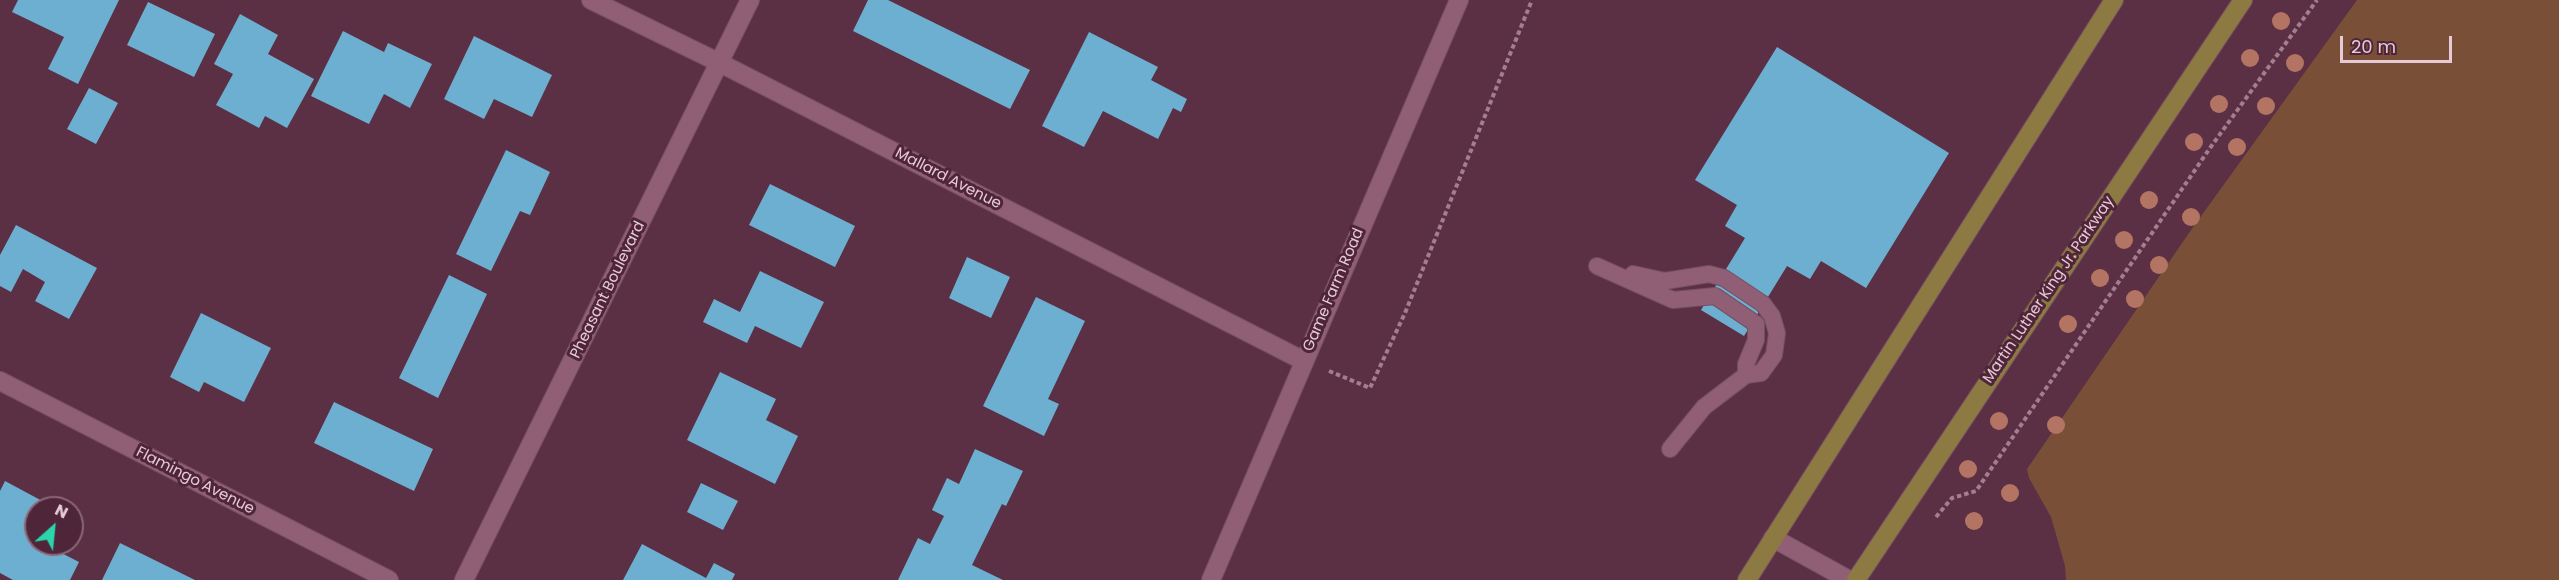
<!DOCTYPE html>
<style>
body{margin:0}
#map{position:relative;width:2559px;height:580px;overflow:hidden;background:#5b2f44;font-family:Poppins,sans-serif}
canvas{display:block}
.north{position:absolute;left:24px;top:496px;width:60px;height:60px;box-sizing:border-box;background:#4f2539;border:2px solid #8b6778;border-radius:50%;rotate:27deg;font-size:16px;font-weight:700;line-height:24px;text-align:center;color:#e6cad6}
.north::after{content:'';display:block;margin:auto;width:21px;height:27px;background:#2bd5ac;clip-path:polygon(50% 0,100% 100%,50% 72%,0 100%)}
.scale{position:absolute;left:2340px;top:36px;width:112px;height:27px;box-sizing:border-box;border:3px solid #e6cad6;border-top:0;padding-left:8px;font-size:18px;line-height:21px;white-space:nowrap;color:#e6cad6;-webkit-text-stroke:4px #4f2539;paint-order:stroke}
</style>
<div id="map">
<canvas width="2559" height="580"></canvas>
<div class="north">N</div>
<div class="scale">20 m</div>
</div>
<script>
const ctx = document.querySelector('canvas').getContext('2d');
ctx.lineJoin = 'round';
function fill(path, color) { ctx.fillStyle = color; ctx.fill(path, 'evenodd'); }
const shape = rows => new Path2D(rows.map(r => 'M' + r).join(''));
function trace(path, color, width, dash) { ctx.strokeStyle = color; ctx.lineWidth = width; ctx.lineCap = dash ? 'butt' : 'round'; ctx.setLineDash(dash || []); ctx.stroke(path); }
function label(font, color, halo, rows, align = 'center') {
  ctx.font = font + ' Poppins,sans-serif'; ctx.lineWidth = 6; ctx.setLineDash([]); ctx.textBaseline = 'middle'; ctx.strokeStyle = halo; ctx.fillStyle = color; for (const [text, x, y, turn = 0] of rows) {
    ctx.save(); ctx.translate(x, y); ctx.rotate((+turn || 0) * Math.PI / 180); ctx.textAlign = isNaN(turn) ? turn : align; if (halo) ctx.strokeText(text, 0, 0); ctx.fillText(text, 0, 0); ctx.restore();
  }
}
fill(shape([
 [2357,0,2559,0,2559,580,2066,580,2065,566,2051,517,2029,478,2027,469,2191,230]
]), '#795037');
fill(shape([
 [18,0,119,0,78,84,48,69,64,37,12,12],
 [868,0,888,0,1030,70,1010,109,853,31],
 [148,2,215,34,194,77,127,45],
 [240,14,278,35,268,54,314,79,287,128,265,116,259,128,216,105,233,74,214,64],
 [343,31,384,52,388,43,432,64,410,108,384,94,369,124,311,96],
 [1089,32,1158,67,1151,80,1187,99,1181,112,1173,108,1158,139,1103,111,1084,147,1042,126],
 [474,36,552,75,532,117,494,99,484,119,444,99],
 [1777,47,1949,153,1866,288,1821,261,1810,279,1787,266,1744,336,1701,310,1745,238,1725,226,1737,205,1695,180],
 [89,88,118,103,96,144,67,129],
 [506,150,550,172,530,215,520,211,491,271,456,254],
 [770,184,855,226,835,267,749,225],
 [16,225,97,268,69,319,35,301,45,282,23,269,11,292,0,286,0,255],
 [967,257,1010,277,991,318,949,298],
 [760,271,824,302,801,348,755,326,747,343,703,322,714,299,740,312],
 [449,275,487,294,438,398,399,378],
 [1036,297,1085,321,1048,399,1059,404,1044,436,983,406],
 [201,313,271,348,244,402,204,382,199,392,170,377],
 [720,372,776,399,766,420,798,436,775,484,687,440],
 [334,402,433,449,414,491,314,443],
 [975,449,1023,471,1006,506,1002,504,972,565,1003,580,898,580,918,538,930,544,944,516,932,510,947,478,959,484],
 [5,481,46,503,43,508,36,508,36,522,28,536,36,540,36,544,44,544,79,562,70,580,13,580,0,573,0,491],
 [701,483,738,501,723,530,687,512],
 [120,543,195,580,102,580],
 [642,544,706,578,714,563,735,574,732,580,623,580]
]), '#6dafd0');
const service = shape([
 [1597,266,1673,300,1715,296,1756,324,1756,340,1746,364,1746,375,1704,407,1670,449],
 [1633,274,1665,281,1709,274,1724,278,1763,304,1772,316,1777,333,1774,355,1761,373,1746,375]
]);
const minor = shape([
 [591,0,720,63,1304,361],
 [0,381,389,580],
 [464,580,750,0]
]);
const tertiary = shape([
 [1773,538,1849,580],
 [1211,580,1459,0]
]);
const primary = shape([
 [1747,580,2114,0],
 [1856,580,2243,0]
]);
trace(service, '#744f61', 18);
trace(minor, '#744f61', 20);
trace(tertiary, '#744f61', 20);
trace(primary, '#744f61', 20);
trace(shape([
 [1329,371,1370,388,1405,313,1532,0],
 [1936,517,1952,498,1976,491,2210,148,2317,0]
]), '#a27e8f', 4, [4.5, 3]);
trace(service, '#905f75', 16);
trace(minor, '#905f75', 18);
trace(tertiary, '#905f75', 18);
trace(primary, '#8c7a42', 18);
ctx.fillStyle = '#b47464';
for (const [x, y] of [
 [2281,21],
 [2250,58],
 [2295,63],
 [2219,104],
 [2266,106],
 [2194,142],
 [2237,147],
 [2149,200],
 [2191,217],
 [2124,240],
 [2159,265],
 [2100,278],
 [2135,299],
 [2068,324],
 [1999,421],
 [2056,425],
 [1968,469],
 [2010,493],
 [1974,521]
]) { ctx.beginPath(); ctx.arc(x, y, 9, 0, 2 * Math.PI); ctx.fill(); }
label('15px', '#e6cad6', '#4f2539', [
 ["Mallard Avenue",948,179,27],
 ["Pheasant Boulevard",608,290,-64],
 ["Game Farm Road",1334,290,-67],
 ["Martin Luther King Jr. Parkway",2049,290,-56],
 ["Flamingo Avenue",195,481,27]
]);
</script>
